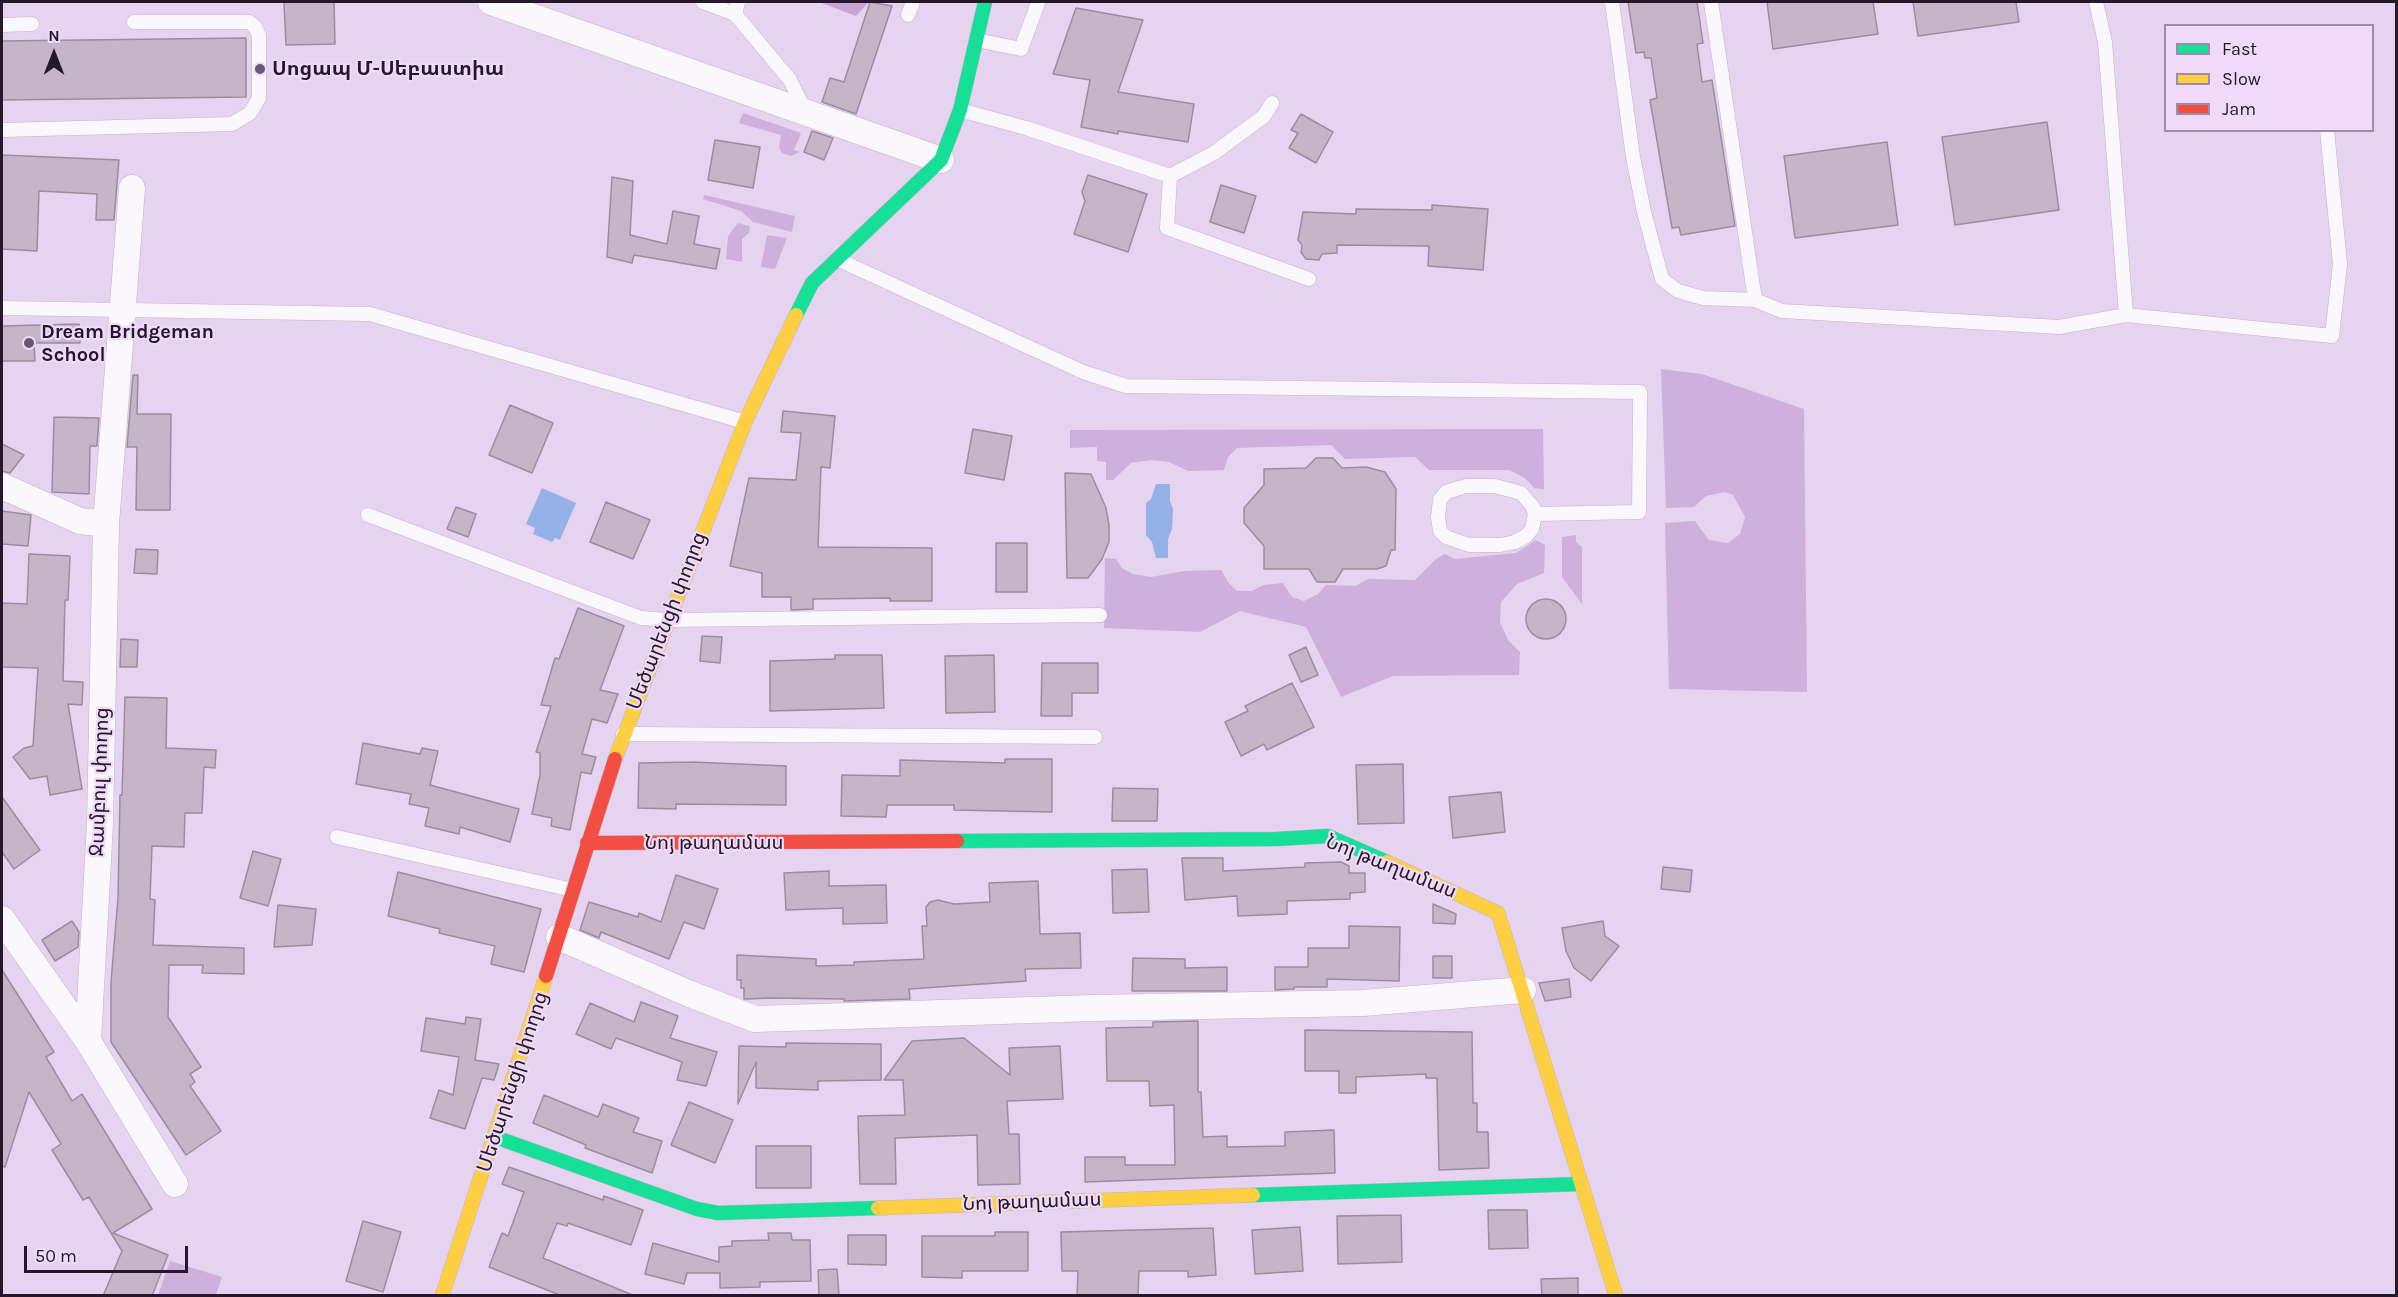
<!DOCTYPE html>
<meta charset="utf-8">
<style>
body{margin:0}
#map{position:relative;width:2398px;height:1297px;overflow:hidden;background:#e6d3ef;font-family:Karla,sans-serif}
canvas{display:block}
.frame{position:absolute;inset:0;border:3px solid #25182b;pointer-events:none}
.legend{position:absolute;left:2164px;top:24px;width:210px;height:108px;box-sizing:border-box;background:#efdaf9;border:2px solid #9e8ca7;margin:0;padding:8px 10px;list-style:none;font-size:18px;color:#25182b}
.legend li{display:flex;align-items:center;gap:12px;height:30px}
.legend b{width:30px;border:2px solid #9e8ca7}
.north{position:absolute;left:24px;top:24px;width:60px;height:60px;-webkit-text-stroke:4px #efdaf9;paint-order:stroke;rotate:0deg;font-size:16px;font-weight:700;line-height:24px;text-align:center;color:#25182b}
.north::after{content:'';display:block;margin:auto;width:21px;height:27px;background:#25182b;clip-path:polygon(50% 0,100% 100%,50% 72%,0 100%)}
.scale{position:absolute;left:24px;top:1246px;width:164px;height:27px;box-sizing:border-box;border:3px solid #25182b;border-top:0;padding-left:8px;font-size:18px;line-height:21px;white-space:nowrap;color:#25182b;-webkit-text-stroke:4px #efdaf9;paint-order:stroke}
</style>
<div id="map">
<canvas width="2398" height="1297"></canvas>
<div class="frame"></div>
<ul class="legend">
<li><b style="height:8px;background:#16e098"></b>Fast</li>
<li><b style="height:8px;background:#ffcf43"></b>Slow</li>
<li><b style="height:8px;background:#f24e42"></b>Jam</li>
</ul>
<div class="north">N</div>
<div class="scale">50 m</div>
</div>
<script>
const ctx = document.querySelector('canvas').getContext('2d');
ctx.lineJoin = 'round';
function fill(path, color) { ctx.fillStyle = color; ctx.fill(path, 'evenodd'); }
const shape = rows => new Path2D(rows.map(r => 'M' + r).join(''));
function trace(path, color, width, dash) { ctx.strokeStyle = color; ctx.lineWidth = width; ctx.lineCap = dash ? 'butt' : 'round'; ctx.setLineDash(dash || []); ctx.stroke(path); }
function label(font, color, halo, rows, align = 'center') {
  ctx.font = font + ' Karla,"Noto Sans Armenian",sans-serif'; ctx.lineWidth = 4.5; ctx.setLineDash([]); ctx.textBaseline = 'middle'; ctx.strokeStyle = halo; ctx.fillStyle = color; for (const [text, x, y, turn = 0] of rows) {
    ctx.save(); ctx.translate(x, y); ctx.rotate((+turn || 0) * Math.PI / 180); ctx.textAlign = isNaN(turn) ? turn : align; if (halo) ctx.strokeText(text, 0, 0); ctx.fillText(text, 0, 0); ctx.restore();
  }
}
fill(shape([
 [743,113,801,133,794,150,800,152,791,156,782,153,779,147,781,135,739,123],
 [704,195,795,216,792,232,753,222,741,211,703,199],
 [738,223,750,226,749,233,742,239,742,262,726,259,728,236],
 [767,235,787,238,775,269,761,267],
 [1661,369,1702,374,1804,409,1807,692,1669,689,1665,523,1695,521,1709,540,1728,543,1740,534,1745,517,1733,495,1724,492,1706,496,1694,507,1666,508],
 [1543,429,1544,489,1534,488,1525,478,1509,470,1429,470,1415,457,1345,459,1331,445,1237,448,1228,457,1224,470,1188,471,1169,462,1151,460,1131,463,1113,480,1106,480,1106,462,1097,461,1097,447,1070,448,1070,430],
 [1576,535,1576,542,1582,547,1582,604,1562,577,1562,537],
 [1536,540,1545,545,1544,573,1517,584,1501,602,1500,622,1508,640,1520,652,1519,675,1393,676,1341,697,1306,627,1240,611,1200,632,1104,628,1105,558,1116,559,1122,568,1133,574,1151,577,1184,571,1221,570,1228,582,1237,591,1252,591,1263,585,1283,583,1292,597,1304,601,1318,594,1326,585,1356,586,1368,579,1415,580,1436,559,1445,554,1455,559,1516,553],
 [170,1261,222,1277,216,1295,158,1295]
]), '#ceb0dc');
fill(shape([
 [819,2,869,2,856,16]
]), '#c7a6d7');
fill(shape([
 [1156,484,1170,484,1170,501,1173,509,1172,529,1168,539,1168,558,1156,558,1152,542,1146,535,1146,503,1151,499],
 [542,488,576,503,560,540,555,538,552,542,533,534,535,528,526,524]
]), '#94b2e7');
const building = shape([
 [284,2,334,2,335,44,286,45,284,2],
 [870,2,892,6,856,114,822,102,830,78,844,82,870,2],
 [1628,2,1697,2,1703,43,1697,44,1702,82,1712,80,1735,226,1681,235,1679,227,1672,228,1650,100,1657,98,1651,58,1645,58,1644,52,1636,53,1628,2],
 [1767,2,1873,2,1878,34,1773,49,1767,2],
 [1913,2,2016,2,2019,22,1918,36,1913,2],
 [1076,8,1143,20,1118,92,1194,104,1188,142,1118,131,1118,134,1081,127,1090,80,1053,74,1076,8],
 [246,38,246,97,2,100,2,41,246,38],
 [1301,114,1333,132,1316,163,1289,148,1298,133,1291,130,1301,114],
 [2047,122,2059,210,1955,225,1942,137,2047,122],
 [812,131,833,138,824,160,804,152,812,131],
 [715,140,760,147,753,188,708,180,715,140],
 [1887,142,1898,225,1795,238,1784,156,1887,142],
 [2,155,119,160,114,220,96,220,97,194,39,191,37,251,2,249,2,155],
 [1088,175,1147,194,1128,252,1074,234,1085,201,1082,192,1088,175],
 [612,177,633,181,630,235,667,244,673,211,699,216,694,244,720,249,716,269,634,255,632,263,607,257,612,177],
 [1221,185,1256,196,1244,233,1210,222,1221,185],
 [1432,205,1488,209,1483,270,1428,266,1429,246,1337,245,1337,253,1322,254,1319,260,1306,259,1301,252,1302,245,1298,240,1303,212,1356,214,1356,209,1432,210,1432,205],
 [79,324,80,343,34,343,35,361,2,361,2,326,79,324],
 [133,375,138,375,137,414,171,414,170,510,136,510,137,447,127,447,133,375],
 [510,405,553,423,532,473,489,455,510,405],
 [783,411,835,416,830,468,821,467,818,547,932,548,932,601,890,601,890,598,813,599,813,609,791,610,791,597,762,597,762,573,730,566,749,478,796,480,801,433,781,432,783,411],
 [54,417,99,418,97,446,90,446,89,494,52,492,54,417],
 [973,429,1012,436,1004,480,965,473,973,429],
 [2,444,24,455,10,473,2,471,2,444],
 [1316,458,1333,458,1342,468,1366,467,1385,472,1396,489,1395,550,1391,550,1386,566,1377,569,1343,569,1335,582,1317,582,1309,569,1264,569,1264,546,1244,523,1244,508,1264,485,1264,469,1306,468,1316,458],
 [1065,473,1091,474,1106,508,1109,525,1109,542,1102,559,1088,578,1067,578,1065,473],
 [606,502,650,520,633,559,590,542,606,502],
 [456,507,476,514,468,537,447,529,456,507],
 [2,511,31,515,28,546,2,544,2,511],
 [996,543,1027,543,1027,592,996,592,996,543],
 [136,549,158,550,157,574,134,573,136,549],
 [29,554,70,556,68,600,65,600,63,681,83,682,82,705,68,704,82,789,50,795,47,776,30,779,13,757,24,748,33,746,38,668,2,667,2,603,27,604,29,554],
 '1526 619a20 20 0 1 1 40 0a20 20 0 1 1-40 0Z',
 [578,608,624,626,600,690,618,694,607,723,592,719,582,754,596,757,591,774,581,772,570,830,551,826,552,818,532,814,540,775,540,753,536,752,551,706,541,705,555,658,559,659,578,608],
 [702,636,722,637,720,663,700,661,702,636],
 [121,639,138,640,137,667,120,667,121,639],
 [1306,647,1318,675,1301,682,1289,655,1306,647],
 [835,655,882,655,884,708,770,711,770,661,835,659,835,655],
 [994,655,995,712,946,713,945,656,994,655],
 [1042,663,1098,663,1098,693,1072,693,1072,716,1041,716,1042,663],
 [1292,683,1314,727,1267,750,1264,744,1241,756,1225,722,1248,711,1245,706,1292,683],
 [125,697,167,698,166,748,216,750,215,768,204,767,202,813,185,813,184,847,152,846,150,899,155,900,153,945,244,948,244,974,202,973,203,965,169,965,168,1017,201,1067,190,1074,195,1082,190,1086,221,1131,186,1155,111,1042,111,982,118,898,120,795,122,795,125,697],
 [363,743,420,754,422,748,438,751,430,785,519,809,510,842,460,827,459,834,425,826,429,808,409,804,411,794,356,784,363,743],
 [1005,759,1052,759,1052,812,954,810,954,805,887,805,886,817,841,816,842,775,900,776,900,760,1005,763,1005,759],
 [692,762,786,766,786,805,676,804,676,809,638,808,639,763,692,762],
 [1403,764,1404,823,1358,824,1356,765,1403,764],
 [1113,788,1158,789,1157,821,1112,821,1113,788],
 [1501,792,1505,832,1453,838,1449,797,1501,792],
 [2,797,40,850,14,869,2,852,2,797],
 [253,851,281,859,268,906,240,898,253,851],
 [1182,858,1223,858,1223,871,1305,867,1305,863,1341,862,1349,866,1349,873,1365,873,1365,892,1350,893,1350,899,1287,901,1287,914,1238,916,1237,896,1185,900,1182,858],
 [1663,867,1692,870,1690,892,1661,889,1663,867],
 [1147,869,1149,912,1113,913,1112,870,1147,869],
 [829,871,829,886,886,885,887,923,843,924,843,908,786,910,784,873,829,871],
 [398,872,541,909,524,972,491,964,495,946,439,933,440,929,388,916,398,872],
 [676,875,718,889,704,929,684,922,669,959,601,932,599,938,580,930,589,902,638,917,639,913,661,922,676,875],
 [1038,881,1040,934,1080,933,1081,968,1025,969,1026,981,909,989,910,999,844,1001,844,999,771,998,746,999,744,999,744,988,741,988,741,980,737,980,737,955,816,959,816,966,854,965,854,962,924,959,922,926,927,926,926,907,930,902,938,900,954,904,990,902,989,883,1038,881],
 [1433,904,1456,914,1455,924,1433,923,1433,904],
 [278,905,316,909,312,945,274,947,278,905],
 [72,921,79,932,78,947,55,961,42,940,72,921],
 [1603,921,1605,936,1619,946,1591,981,1574,968,1566,951,1562,928,1603,921],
 [1349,926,1400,927,1399,981,1327,979,1327,987,1294,987,1294,989,1275,990,1275,967,1308,967,1308,948,1349,948,1349,926],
 [1433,956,1452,956,1452,978,1433,978,1433,956],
 [1133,958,1185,959,1185,968,1227,967,1227,991,1132,991,1133,958],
 [2,970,54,1052,46,1057,72,1101,82,1094,152,1209,113,1233,168,1255,152,1296,103,1296,122,1251,89,1197,83,1200,52,1150,61,1144,29,1092,5,1167,2,1166,2,970],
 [1569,979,1571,997,1545,1001,1539,983,1569,979],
 [641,1002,678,1016,670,1038,717,1052,706,1086,677,1080,682,1062,616,1038,611,1049,576,1034,590,1003,634,1022,641,1002],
 [466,1017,481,1019,475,1060,499,1064,494,1080,482,1078,465,1129,430,1118,439,1090,453,1095,459,1057,421,1051,426,1018,465,1024,466,1017],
 [1198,1021,1198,1092,1201,1092,1203,1137,1227,1136,1227,1147,1285,1146,1285,1132,1334,1130,1335,1173,1085,1182,1085,1157,1125,1157,1125,1165,1175,1165,1174,1105,1150,1106,1149,1081,1107,1081,1106,1028,1153,1027,1153,1022,1198,1021],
 [1305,1030,1472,1032,1473,1103,1477,1103,1477,1132,1488,1132,1489,1168,1439,1170,1437,1078,1426,1078,1426,1074,1356,1077,1356,1093,1339,1093,1339,1071,1305,1071,1305,1030],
 [964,1038,1010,1075,1009,1048,1060,1046,1063,1099,1007,1101,1009,1134,1019,1134,1020,1184,978,1185,977,1135,895,1138,896,1184,860,1184,858,1116,905,1115,903,1080,884,1080,912,1041,964,1038],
 [786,1043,881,1044,881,1080,818,1081,818,1090,756,1088,756,1062,738,1104,739,1046,786,1047,786,1043],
 [544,1095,598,1117,603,1104,639,1118,633,1132,662,1141,652,1173,585,1148,586,1145,533,1123,544,1095],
 [689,1102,733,1120,715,1163,671,1145,689,1102],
 [756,1146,811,1146,811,1188,756,1188,756,1146],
 [509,1167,603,1200,604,1196,643,1210,631,1245,568,1223,567,1226,557,1223,543,1258,635,1296,562,1296,489,1267,502,1233,508,1236,524,1192,502,1184,509,1167],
 [1488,1210,1527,1210,1528,1248,1489,1249,1488,1210],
 [1401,1215,1402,1262,1338,1264,1337,1216,1401,1215],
 [363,1221,401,1232,383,1292,346,1281,363,1221],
 [1300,1227,1303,1271,1255,1274,1252,1230,1300,1227],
 [1213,1228,1216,1275,1188,1277,1188,1271,1139,1271,1138,1296,1077,1296,1078,1271,1062,1271,1061,1232,1213,1228],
 [995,1232,1028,1232,1028,1271,962,1271,962,1278,922,1277,922,1236,995,1236,995,1232],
 [768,1233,791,1233,792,1240,810,1240,811,1281,760,1282,760,1287,720,1288,720,1273,687,1273,684,1284,645,1274,653,1243,719,1262,719,1247,732,1246,732,1241,769,1240,768,1233],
 [848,1235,886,1235,886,1265,848,1264,848,1235],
 [837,1269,839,1296,819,1296,818,1270,837,1269],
 [1578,1278,1578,1296,1542,1296,1541,1279,1578,1278]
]);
fill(building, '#c6b4c8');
trace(building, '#9d8ca0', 1.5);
const lane = shape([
 [703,2,735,14],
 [738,2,735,14,790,80,805,111],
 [1612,2,1633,157,1644,212,1662,279,1678,291,1703,298,1755,300,1782,311,2059,327,2126,315,2332,336,2340,264,2327,130],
 [1711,2,1755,300],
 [2096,2,2105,42,2126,315],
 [908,15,913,2],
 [2,25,32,24],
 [976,40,1021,49,1038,3],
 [960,110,1026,128,1170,176,1214,153,1264,116,1272,103],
 [2,130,232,124,250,113,259,98,259,35,255,27,249,22,134,22],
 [1170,176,1167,228,1309,279],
 [839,260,1083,372,1126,386,1640,392,1639,512,1535,514],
 [2,308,370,314,745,422],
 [1466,486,1495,486,1521,493,1533,507,1535,514,1532,529,1526,536,1515,542,1500,545,1469,545,1446,537,1440,531,1438,517,1440,500,1446,492,1466,486],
 [368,515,641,618,668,620,1100,615],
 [623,734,1095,737],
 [337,837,573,890]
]);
const street = shape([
 [491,2,941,160],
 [2,486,80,521,106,524],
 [2,919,88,1041,175,1184],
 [559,937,690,994,755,1019,1094,1008,1363,1003,1523,990],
 [88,1041,100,824,106,524,132,188]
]);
const fast = shape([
 [796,315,812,283,941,160,960,110,985,2],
 [957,841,1277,839,1328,836,1387,862],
 [495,1137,697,1209,718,1213,878,1208],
 [1253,1195,1581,1184]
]);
const slow = shape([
 [615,759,745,422,796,315],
 [1387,862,1498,913,1616,1296],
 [878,1208,1253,1195],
 [442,1296,546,976]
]);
const jam = shape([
 [587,843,957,841],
 [546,976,615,759]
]);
trace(lane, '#c1b3c8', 15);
trace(street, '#c1b3c8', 27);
trace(fast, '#c1b3c8', 15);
trace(slow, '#c1b3c8', 15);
trace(jam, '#c1b3c8', 15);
trace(lane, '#fbf8fd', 14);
trace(street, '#fbf8fd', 26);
trace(fast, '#16e098', 14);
trace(slow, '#ffcf43', 14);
trace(jam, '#f24e42', 14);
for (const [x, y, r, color] of [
 [260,69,6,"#695970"],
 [29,343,6,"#695970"]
]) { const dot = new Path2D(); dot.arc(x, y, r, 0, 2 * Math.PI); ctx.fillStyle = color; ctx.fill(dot); trace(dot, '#efdaf9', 2); }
label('bold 20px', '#25182b', '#efdaf9', [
 ["Սոցապ Մ-Սեբաստիա",272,69],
 ["Dream Bridgeman",41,332],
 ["School",41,355]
], 'left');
label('20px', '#25182b', '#efdaf9', [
 ["Մեծարենցի փողոց",667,621,-69],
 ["Ջամբուլ փողոց",100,782,-88],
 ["Նոյ թաղամաս",714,843],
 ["Նոյ թաղամաս",1391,867,22],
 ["Մեծարենցի փողոց",513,1082,-72],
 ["Նոյ թաղամաս",1032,1202,-2]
]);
</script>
